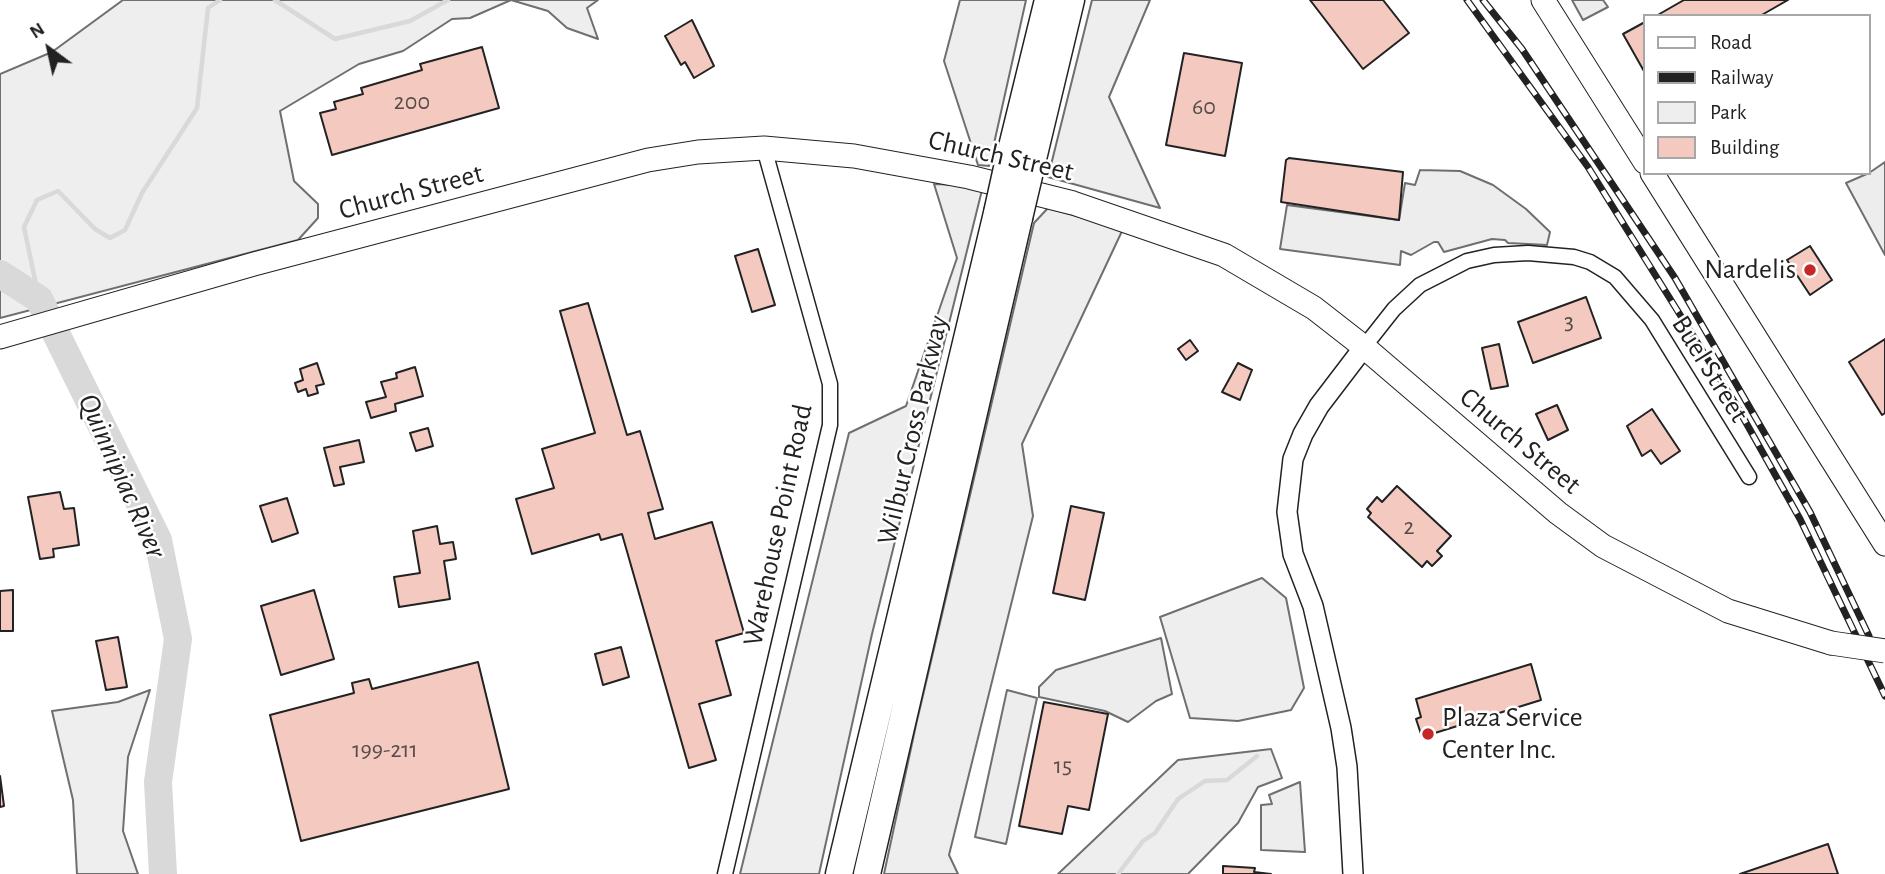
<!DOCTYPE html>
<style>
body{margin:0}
#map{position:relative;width:1885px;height:874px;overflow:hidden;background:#fff;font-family:"Alegreya Sans",sans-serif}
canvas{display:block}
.legend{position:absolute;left:1643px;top:14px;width:228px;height:161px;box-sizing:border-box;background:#fff;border:2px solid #a7a7a7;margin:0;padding:9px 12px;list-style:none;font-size:21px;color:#222}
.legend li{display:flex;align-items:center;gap:14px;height:35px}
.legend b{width:35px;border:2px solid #a7a7a7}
.north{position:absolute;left:14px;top:14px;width:70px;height:70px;-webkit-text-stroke:5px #fff;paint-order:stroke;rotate:327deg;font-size:19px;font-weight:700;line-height:28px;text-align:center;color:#222}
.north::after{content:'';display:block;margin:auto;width:24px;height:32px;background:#222;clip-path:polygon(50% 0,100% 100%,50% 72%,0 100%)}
</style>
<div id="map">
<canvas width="1885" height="874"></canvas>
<ul class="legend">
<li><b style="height:9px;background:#fff"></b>Road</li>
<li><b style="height:9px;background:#222"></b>Railway</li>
<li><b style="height:19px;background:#eee"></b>Park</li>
<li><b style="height:19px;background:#f3c9c0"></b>Building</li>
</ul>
<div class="north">N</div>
</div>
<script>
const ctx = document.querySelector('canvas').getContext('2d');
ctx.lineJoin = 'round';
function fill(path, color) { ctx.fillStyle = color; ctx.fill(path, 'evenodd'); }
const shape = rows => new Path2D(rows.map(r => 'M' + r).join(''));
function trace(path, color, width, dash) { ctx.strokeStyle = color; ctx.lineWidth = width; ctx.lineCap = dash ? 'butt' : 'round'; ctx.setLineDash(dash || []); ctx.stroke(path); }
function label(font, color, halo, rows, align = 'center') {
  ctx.font = font + ' "Alegreya Sans",sans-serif'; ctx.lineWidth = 5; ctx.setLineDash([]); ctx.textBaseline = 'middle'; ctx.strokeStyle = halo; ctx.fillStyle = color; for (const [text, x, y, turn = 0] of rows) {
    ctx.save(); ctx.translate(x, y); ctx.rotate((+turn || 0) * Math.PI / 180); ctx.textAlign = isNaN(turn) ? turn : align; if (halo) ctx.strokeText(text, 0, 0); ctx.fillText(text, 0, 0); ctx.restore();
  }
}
const green = shape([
 [123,0,598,0,587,8,598,39,567,28,548,11,511,0,470,18,452,19,403,51,359,64,280,111,294,181,318,204,318,218,298,240,0,318,0,74,52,52,123,0],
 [960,0,1026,0,989,166,978,165,944,61,960,0],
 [1092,0,1150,0,1109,97,1160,208,1048,177,1092,0],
 [934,184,983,186,872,634,819,874,740,874,849,433,906,406,957,258,934,184],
 [1048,208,1123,229,1022,444,1033,516,949,855,958,874,884,874,916,725,1034,223,1048,208],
 [1262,578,1286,598,1304,688,1291,710,1238,721,1190,718,1160,617,1262,578],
 [150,690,128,757,123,831,138,874,77,874,73,800,52,711,118,702,150,690],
 [1271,749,1282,778,1258,787,1238,823,1188,874,1058,874,1178,760,1271,749]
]);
fill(green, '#eee');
trace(green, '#6f6f6f', 2);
const parking = shape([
 [1572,0,1603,0,1608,7,1583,20,1572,0],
 [1885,162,1885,255,1846,183,1869,173,1885,162],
 [1420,170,1460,171,1493,185,1526,209,1550,232,1547,245,1508,243,1505,240,1492,239,1444,252,1438,242,1434,242,1411,255,1401,251,1400,265,1280,249,1287,205,1399,220,1405,183,1415,185,1420,170],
 [1161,638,1172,694,1156,701,1128,722,1105,711,1039,697,1039,687,1056,670,1161,638],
 [1007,690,1037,698,1006,844,975,837,1007,690],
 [1300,782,1305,852,1261,850,1261,805,1272,804,1269,795,1300,782]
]);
fill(parking, '#ededed');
trace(parking, '#6f6f6f', 2);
trace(shape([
 [275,0,335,39,410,21,448,0],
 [39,299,24,227,37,200,58,191,95,229,110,238,125,230,142,193,197,108,208,8,220,0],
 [1118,874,1143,841,1155,833,1178,799,1205,781,1227,780,1257,756]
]), '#d9d9d9', 4.5);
trace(shape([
 [0,274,39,299,158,540,178,639,158,782,163,874]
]), '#d9d9d9', 28);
const building = shape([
 [1310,0,1383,0,1409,33,1363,69,1310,0],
 [1684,0,1788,0,1760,16,1656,16,1684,0],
 [692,20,714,66,694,78,685,62,681,65,665,36,692,20],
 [1645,22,1645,73,1623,34,1645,22],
 [482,47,499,108,332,155,320,113,336,109,334,102,363,94,361,88,422,70,420,64,482,47],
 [1184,53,1242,63,1225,156,1166,145,1184,53],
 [1289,158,1403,172,1399,220,1281,202,1286,160,1289,158],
 [1810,246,1832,280,1810,295,1787,260,1810,246],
 [758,249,775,305,752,312,735,256,758,249],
 [1586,297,1601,338,1533,363,1518,322,1586,297],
 [588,303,627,435,640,431,663,509,648,513,655,539,712,522,744,633,716,641,731,695,699,704,716,760,689,768,622,534,601,540,599,534,532,554,516,499,554,488,542,449,595,433,560,311,588,303],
 [1885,339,1885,413,1882,415,1849,362,1885,339],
 [1190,340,1198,351,1186,360,1178,349,1190,340],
 [1499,344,1508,386,1491,389,1482,348,1499,344],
 [317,363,324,384,316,386,318,393,308,396,306,389,298,392,295,383,303,380,300,369,317,363],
 [1238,363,1252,370,1240,400,1222,392,1238,363],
 [415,367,423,396,395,404,396,411,371,418,366,402,386,397,381,382,397,378,396,373,415,367],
 [1557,405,1568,430,1548,440,1536,414,1557,405],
 [1652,409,1680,451,1661,464,1651,450,1642,456,1627,426,1652,409],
 [428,428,433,446,416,451,410,433,428,428],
 [359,440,364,462,340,467,344,484,334,486,324,448,359,440],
 [1397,486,1451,536,1437,551,1442,556,1432,566,1427,561,1422,567,1368,517,1371,513,1367,509,1377,497,1382,502,1397,486],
 [60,492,64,509,74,508,79,545,53,549,54,557,40,559,28,497,60,492],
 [287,498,298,533,272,542,260,506,287,498],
 [1071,506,1104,513,1085,600,1053,593,1071,506],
 [437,526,440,544,453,542,456,559,444,561,450,599,399,607,394,577,420,573,413,531,437,526],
 [13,590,13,631,0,631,0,591,13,590],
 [314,590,334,659,281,675,261,606,314,590],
 [118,637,127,687,106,690,96,641,118,637],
 [621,647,629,677,603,685,595,654,621,647],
 [478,662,509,789,301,841,270,715,354,693,352,683,369,679,372,689,478,662],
 [1531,664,1541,700,1422,737,1416,719,1421,717,1416,699,1531,664],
 [1044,702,1108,714,1089,810,1068,806,1062,834,1019,826,1044,702],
 [0,776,4,806,0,807,0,776],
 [1828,844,1838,874,1740,874,1828,844],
 [1223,866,1255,868,1254,872,1271,874,1223,874,1223,866]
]);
fill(building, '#f3c9c0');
trace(building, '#222', 2);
const street = shape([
 [1364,347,1394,309,1420,285,1467,261,1494,255,1528,253,1574,257,1590,262,1615,277,1652,320,1749,477],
 [725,874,830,425,830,384,764,148]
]);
const secondary = shape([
 [1353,874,1347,767,1341,728,1313,606,1293,554,1287,512,1293,459,1303,434,1319,406,1364,347]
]);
const primary = shape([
 [1543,0,1645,162],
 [1652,173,1885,544],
 [0,337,254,264,648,160,698,152,764,148,854,156,969,177,1073,203,1224,255,1314,308,1364,347,1558,513,1603,546,1728,611,1831,643]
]);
const highway = shape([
 [1009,159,1048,0],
 [1032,163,1071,0],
 [839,874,997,213],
 [867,874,1019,218]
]);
trace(street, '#222', 17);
trace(secondary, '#222', 22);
trace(primary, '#222', 25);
trace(highway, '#222', 29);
trace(street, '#fff', 14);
trace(secondary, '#fff', 19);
trace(primary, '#fff', 23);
trace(highway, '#fff', 26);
const rail = shape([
 [1467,0,1588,167,1735,403,1800,519,1885,696],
 [1483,0,1522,49,1675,278,1810,512,1869,636]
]);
trace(rail, '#222', 7);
trace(rail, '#fff', 4.5, [13]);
const primaryBridge = shape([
 [1831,643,1885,651]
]);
const highwayBridge = shape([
 [997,213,1009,159],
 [1019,218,1032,163]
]);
trace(primaryBridge, '#222', 25, []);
trace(highwayBridge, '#222', 29, []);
trace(primaryBridge, '#fff', 23);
trace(highwayBridge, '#fff', 26);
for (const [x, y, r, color] of [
 [1810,270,7,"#c62828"],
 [1428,734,7,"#c62828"]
]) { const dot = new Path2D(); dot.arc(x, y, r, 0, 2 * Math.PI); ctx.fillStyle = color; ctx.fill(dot); trace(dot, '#fff', 2.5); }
label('24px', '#564c4a', null, [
 ["200",412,102],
 ["60",1204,107],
 ["3",1569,322],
 ["2",1409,527],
 ["199-211",385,750],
 ["15",1063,766]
]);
label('28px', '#222', '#fff', [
 ["Church Street",1001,156,13],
 ["Church Street",411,192,-15],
 ["Buel Street",1710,369,58],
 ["Wilbur Cross Parkway",913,430,-77],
 ["Church Street",1520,441,40],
 ["Warehouse Point Road",778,525,-78]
]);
label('28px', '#222', '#fff', [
 ["Nardelis",1796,270],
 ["Plaza Service",1442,718,"left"],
 ["Center Inc.",1442,750,"left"]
], 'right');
label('italic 30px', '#222', '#fff', [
 ["Quinnipiac River",122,476,66]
]);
</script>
